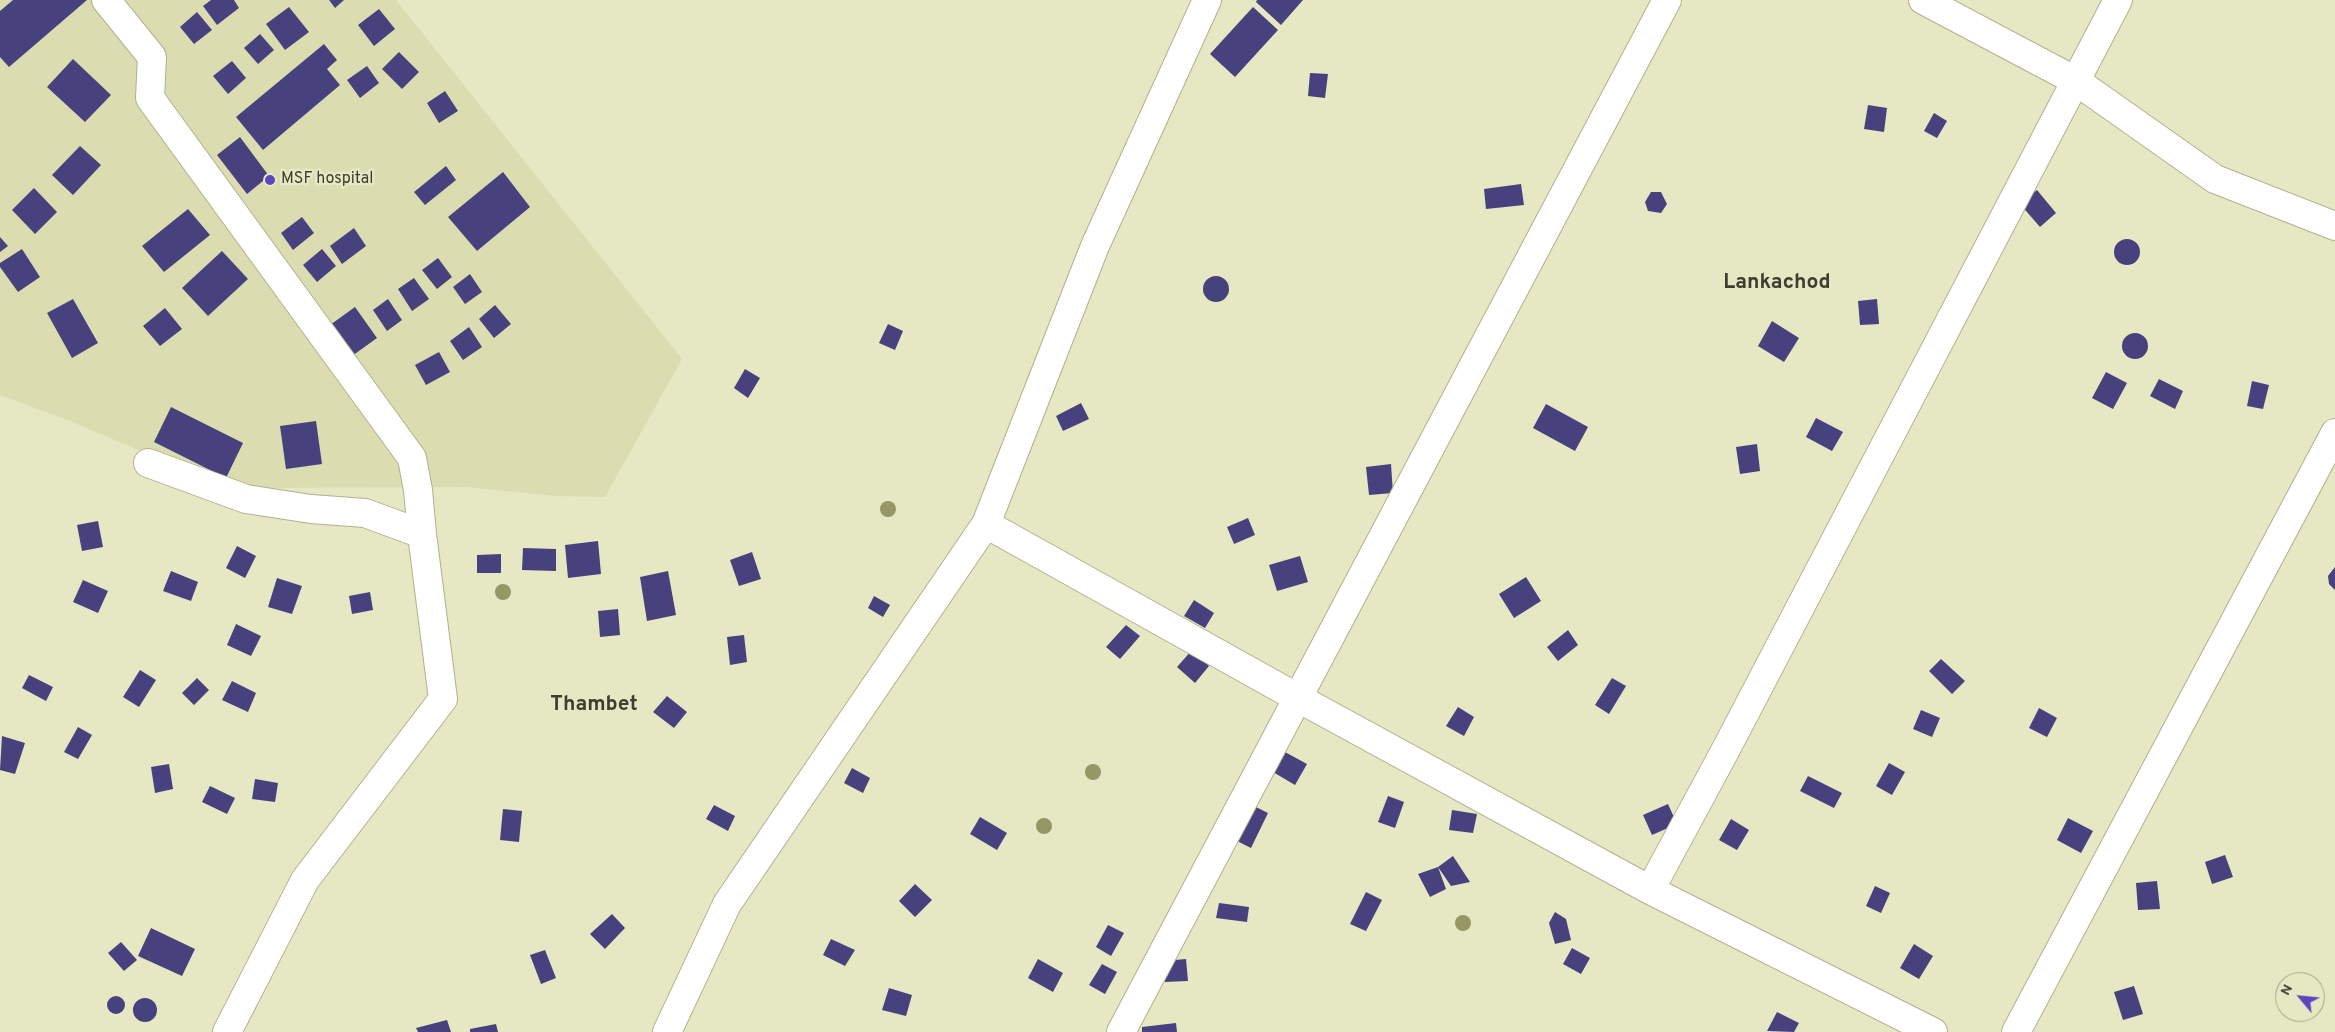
<!DOCTYPE html>
<style>
body{margin:0}
#map{position:relative;width:2335px;height:1032px;overflow:hidden;background:#e6e7c3;font-family:Overpass,sans-serif}
canvas{display:block}
.north{position:absolute;left:2275px;top:972px;width:50px;height:50px;box-sizing:border-box;background:#e6e7c3;border:1px solid #a2a388;border-radius:50%;rotate:298deg;font-size:14px;font-weight:700;line-height:20px;text-align:center;color:#3d3e2f}
.north::after{content:'';display:block;margin:auto;width:18px;height:22px;background:#5a47bf;clip-path:polygon(50% 0,100% 100%,50% 72%,0 100%)}
</style>
<div id="map">
<canvas width="2335" height="1032"></canvas>
<div class="north">N</div>
</div>
<script>
const ctx = document.querySelector('canvas').getContext('2d');
ctx.lineJoin = 'round';
function fill(path, color) { ctx.fillStyle = color; ctx.fill(path, 'evenodd'); }
const shape = rows => new Path2D(rows.map(r => 'M' + r).join(''));
function trace(path, color, width, dash) { ctx.strokeStyle = color; ctx.lineWidth = width; ctx.lineCap = dash ? 'butt' : 'round'; ctx.setLineDash(dash || []); ctx.stroke(path); }
function label(font, color, halo, rows, align = 'center') {
  ctx.font = font + ' Overpass,sans-serif'; ctx.lineWidth = 5; ctx.setLineDash([]); ctx.textBaseline = 'middle'; ctx.strokeStyle = halo; ctx.fillStyle = color; for (const [text, x, y, turn = 0] of rows) {
    ctx.save(); ctx.translate(x, y); ctx.rotate((+turn || 0) * Math.PI / 180); ctx.textAlign = isNaN(turn) ? turn : align; if (halo) ctx.strokeText(text, 0, 0); ctx.fillText(text, 0, 0); ctx.restore();
  }
}
fill(shape([
 [0,0,396,0,682,359,605,497,555,496,467,487,229,488,65,419,0,395]
]), '#dbdcb0');
fill(shape([
 [13,0,87,0,9,67,0,57,0,11],
 [211,0,234,0,239,8,217,25,203,6],
 [329,0,344,0,335,8],
 [1257,0,1303,0,1281,25,1256,2],
 [289,7,309,32,285,50,266,24],
 [1253,7,1278,30,1235,77,1210,54],
 [379,9,395,29,374,46,358,25],
 [197,12,212,30,194,44,180,27],
 [260,34,274,50,258,64,244,48],
 [324,44,337,60,327,69,340,85,263,150,236,117],
 [399,52,419,72,402,89,382,69],
 [73,59,111,95,85,122,47,87],
 [232,61,246,78,228,94,213,76],
 [367,66,379,83,360,98,347,80],
 [1310,73,1328,74,1325,98,1308,96],
 [445,91,458,111,439,123,427,103],
 [1868,105,1887,108,1884,132,1864,129],
 [1934,113,1947,121,1937,138,1924,131],
 [240,137,269,176,247,194,217,155],
 [80,146,101,165,73,195,52,175],
 [446,166,456,180,425,205,414,192],
 [503,172,530,207,477,251,448,217],
 [1521,184,1524,205,1486,209,1484,189],
 [34,188,57,212,35,234,12,210],
 [2037,190,2056,213,2040,227,2020,204],
 [1651,192,1661,192,1667,204,1661,213,1648,211,1645,202],
 [188,209,210,235,164,272,142,246],
 [302,217,314,233,293,250,281,233],
 [354,228,366,246,342,264,330,246],
 [0,237,8,246,0,252],
 '2114 252a13 13 0 1 1 26 0a13 13 0 1 1-26 0Z',
 [22,249,40,277,18,292,0,267,0,263],
 [322,249,336,266,317,282,303,265],
 [222,251,248,279,208,316,182,288],
 [438,258,452,277,437,289,422,270],
 [470,274,482,292,465,304,453,287],
 '1203 289a13 13 0 1 1 26 0a13 13 0 1 1-26 0Z',
 [414,278,429,299,412,311,398,289],
 [73,299,98,343,72,358,47,313],
 [388,299,402,320,387,331,373,310],
 [1877,299,1879,324,1860,325,1858,301],
 [495,305,511,324,494,338,479,319],
 [355,307,377,338,352,356,330,325],
 [165,308,182,329,160,346,143,326],
 [1772,321,1799,338,1784,362,1758,346],
 [888,324,903,331,895,350,879,343],
 [469,327,482,347,463,360,450,341],
 '2122 346a13 13 0 1 1 26 0a13 13 0 1 1-26 0Z',
 [439,352,450,372,426,385,415,365],
 [745,369,760,378,748,398,734,388],
 [2106,372,2127,383,2113,409,2092,398],
 [2159,379,2183,391,2175,409,2150,396],
 [2252,381,2269,385,2263,409,2247,406],
 [1081,403,1089,419,1063,431,1056,416],
 [1546,404,1588,427,1575,451,1533,428],
 [171,407,243,443,226,478,154,442],
 [1816,418,1843,432,1832,451,1806,437],
 [316,421,322,464,286,469,280,426],
 [1757,444,1760,471,1740,474,1736,447],
 [1391,464,1393,493,1369,495,1366,467],
 [1248,518,1255,535,1234,544,1227,527],
 [98,521,103,547,82,551,77,525],
 [598,541,601,574,568,578,565,545],
 [237,546,256,556,245,578,226,568],
 [523,548,556,549,556,571,522,570],
 [752,552,761,579,739,586,730,560],
 [501,554,501,573,477,573,477,555],
 [1300,556,1308,582,1277,591,1269,565],
 [2335,567,2335,590,2329,584,2328,576],
 [171,571,198,582,191,601,163,591],
 [668,571,676,615,647,621,640,577],
 [1526,577,1541,601,1514,618,1499,594],
 [277,578,302,586,292,614,268,607],
 [83,580,108,591,98,613,73,602],
 [370,592,373,610,352,614,349,596],
 [874,596,890,605,883,617,868,608],
 [1194,600,1214,613,1205,628,1184,616],
 [618,609,620,635,600,637,598,611],
 [236,624,261,636,251,656,227,645],
 [1126,625,1140,636,1120,659,1106,647],
 [1568,630,1578,645,1558,661,1547,647],
 [744,635,747,662,730,665,727,637],
 [1192,650,1209,666,1195,683,1177,667],
 [1941,659,1965,681,1952,694,1929,671],
 [140,670,156,680,139,707,123,697],
 [29,675,53,687,46,701,22,688],
 [197,678,209,690,194,705,182,693],
 [1612,678,1626,686,1609,714,1595,705],
 [232,681,256,693,248,712,222,700],
 [667,696,687,712,674,728,653,712],
 [1458,707,1474,717,1464,736,1446,726],
 [2039,708,2057,718,2047,737,2029,728],
 [1921,710,1940,718,1932,737,1913,729],
 [78,727,92,735,78,759,64,752],
 [2,736,25,743,15,774,0,770],
 [1285,752,1307,764,1295,785,1273,772],
 [1889,763,1905,772,1892,795,1876,786],
 [169,764,173,789,155,793,151,767],
 [852,768,870,778,863,793,844,783],
 [1808,776,1842,793,1834,808,1800,791],
 [255,779,278,783,275,802,252,799],
 [210,786,235,798,227,814,202,802],
 [1388,796,1404,802,1395,828,1378,822],
 [1244,801,1268,813,1251,848,1227,836],
 [1668,804,1677,824,1652,835,1643,815],
 [714,805,735,816,728,831,706,819],
 [503,809,522,811,519,842,500,840],
 [1452,810,1477,814,1473,833,1449,830],
 [980,817,1007,833,997,850,970,834],
 [2068,818,2093,831,2081,853,2057,840],
 [1731,819,1749,830,1737,850,1719,840],
 [2225,855,2233,877,2212,884,2205,862],
 [1453,856,1470,882,1451,886,1438,867],
 [1438,867,1446,889,1430,897,1418,874],
 [2157,881,2160,909,2138,910,2136,883],
 [915,884,932,900,915,917,899,901],
 [1875,886,1890,893,1881,913,1866,906],
 [1366,892,1382,900,1366,931,1350,924],
 [1219,903,1249,907,1247,922,1216,918],
 [1555,912,1566,919,1571,940,1555,944,1549,923],
 [612,914,625,928,605,949,590,934],
 [1108,925,1124,933,1111,956,1096,947],
 [151,928,195,949,182,976,138,956],
 [831,939,855,950,845,966,823,955],
 [121,942,137,960,124,971,108,953],
 [1914,944,1933,956,1919,979,1900,968],
 [1572,948,1590,958,1581,974,1563,964],
 [545,950,556,978,541,984,530,955],
 [1038,959,1063,973,1053,992,1028,978],
 [1186,959,1188,981,1165,982,1163,961],
 [1102,964,1117,972,1105,994,1089,985],
 [2134,986,2143,1014,2123,1020,2114,992],
 [889,988,912,995,906,1016,882,1010],
 '107 1005a9 9 0 1 1 18 0a9 9 0 1 1-18 0Z',
 '133 1010a12 12 0 1 1 24 0a12 12 0 1 1-24 0Z',
 [1777,1012,1799,1023,1794,1032,1767,1031],
 [447,1020,451,1032,418,1032,416,1028],
 [1176,1023,1177,1032,1142,1032,1142,1027],
 [496,1024,498,1032,470,1032,470,1029]
]), '#47427d');
const minor = shape([
 [106,0,152,57,150,98,412,458,418,490,422,534],
 [1923,0,2076,81,2215,179,2335,226],
 [148,463,246,499,311,509,365,513,422,534,443,699,305,880,227,1032],
 [986,524,1298,698,1650,890],
 [667,1032,727,904,986,524,1095,246,1207,0],
 [1121,1032,1667,0],
 [1933,1032,1650,890,1725,751,2118,0],
 [2016,1032,2335,433]
]);
trace(minor, '#b1b18f', 30);
trace(minor, '#fff', 28);
ctx.fillStyle = '#969667';
for (const [x, y] of [
 [888,509],
 [503,592],
 [1093,772],
 [1044,826],
 [1463,923]
]) { ctx.beginPath(); ctx.arc(x, y, 8, 0, 2 * Math.PI); ctx.fill(); }
for (const [x, y, r, color] of [
 [270,180,6,"#5a47bf"]
]) { const dot = new Path2D(); dot.arc(x, y, r, 0, 2 * Math.PI); ctx.fillStyle = color; ctx.fill(dot); trace(dot, '#e6e7c3', 2); }
label('16px', '#3d3e2f', '#e6e7c3', [
 ["MSF hospital",281,180]
], 'left');
label('bold 21px', '#3d3e2f', '#e6e7c3', [
 ["Lankachod",1777,284],
 ["Thambet",594,706]
]);
</script>
